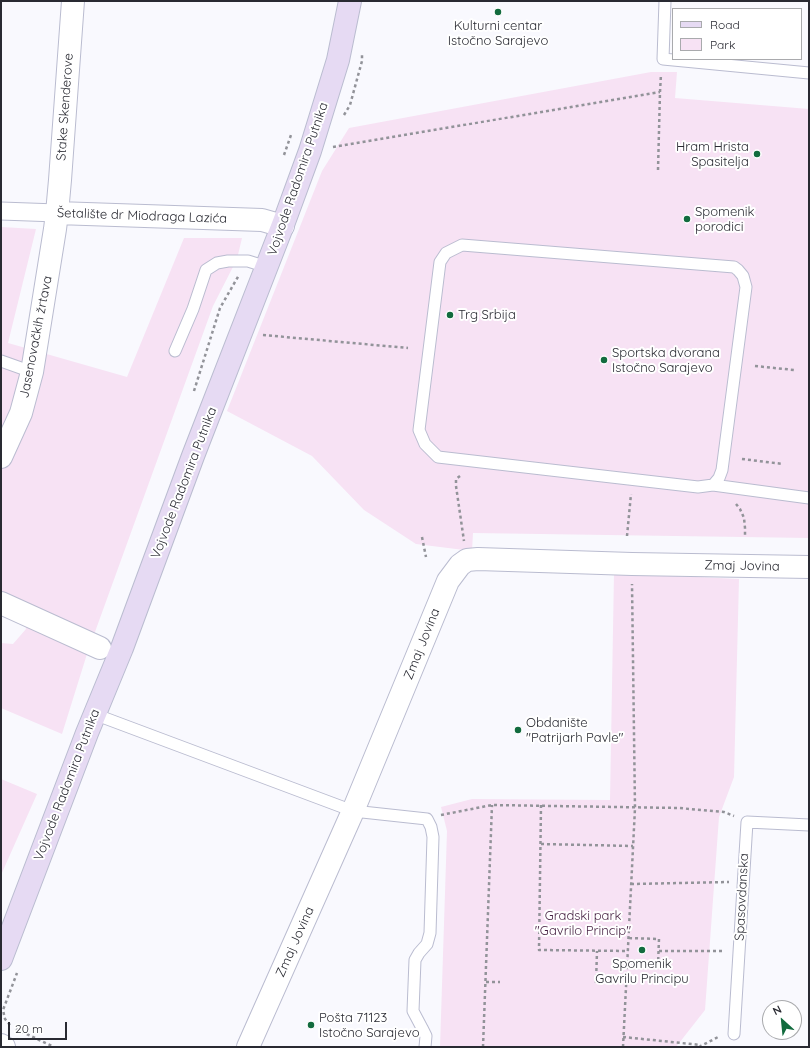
<!DOCTYPE html>
<meta charset="utf-8">
<style>
body{margin:0}
#map{position:relative;width:810px;height:1048px;overflow:hidden;background:#f9f9fe;font-family:Quicksand,sans-serif}
canvas{display:block}
.frame{position:absolute;inset:0;border:2px solid #292a32;pointer-events:none}
.legend{position:absolute;left:672px;top:8px;width:130px;height:52px;box-sizing:border-box;background:#fff;border:1px solid #a9aaad;margin:0;padding:5px 7px;list-style:none;font-size:12px;color:#292a32}
.legend li{display:flex;align-items:center;gap:8px;height:20px}
.legend b{width:20px;border:1px solid #a9aaad}
.north{position:absolute;left:762px;top:1000px;width:40px;height:40px;box-sizing:border-box;background:#fff;border:1px solid #a9aaad;border-radius:50%;rotate:333deg;font-size:11px;font-weight:700;line-height:16px;text-align:center;color:#292a32}
.north::after{content:'';display:block;margin:auto;width:14px;height:18px;background:#126b3e;clip-path:polygon(50% 0,100% 100%,50% 72%,0 100%)}
.scale{position:absolute;left:8px;top:1022px;width:59px;height:18px;box-sizing:border-box;border:2px solid #292a32;border-top:0;padding-left:5px;font-size:12px;line-height:14px;white-space:nowrap;color:#292a32;-webkit-text-stroke:3px #fff;paint-order:stroke}
</style>
<div id="map">
<canvas width="810" height="1048"></canvas>
<div class="frame"></div>
<ul class="legend">
<li><b style="height:5px;background:#e6daf3"></b>Road</li>
<li><b style="height:11px;background:#f7e2f4"></b>Park</li>
</ul>
<div class="north">N</div>
<div class="scale">20 m</div>
</div>
<script>
const ctx = document.querySelector('canvas').getContext('2d');
ctx.lineJoin = 'round';
function fill(path, color) { ctx.fillStyle = color; ctx.fill(path, 'evenodd'); }
const shape = rows => new Path2D(rows.map(r => 'M' + r).join(''));
function trace(path, color, width, dash) { ctx.strokeStyle = color; ctx.lineWidth = width; ctx.lineCap = dash ? 'butt' : 'round'; ctx.setLineDash(dash || []); ctx.stroke(path); }
function label(font, color, halo, rows, align = 'center') {
  ctx.font = font + ' Quicksand,sans-serif'; ctx.lineWidth = 4; ctx.setLineDash([]); ctx.textBaseline = 'middle'; ctx.strokeStyle = halo; ctx.fillStyle = color; for (const [text, x, y, turn = 0] of rows) {
    ctx.save(); ctx.translate(x, y); ctx.rotate((+turn || 0) * Math.PI / 180); ctx.textAlign = isNaN(turn) ? turn : align; if (halo) ctx.strokeText(text, 0, 0); ctx.fillText(text, 0, 0); ctx.restore();
  }
}
fill(shape([
 [651,72,677,72,675,98,809,109,809,538,473,533,472,551,416,544,364,510,312,456,227,411,322,171,349,128],
 [1,227,36,229,8,343,127,377,184,238,242,238,237,259,213,306,87,654,62,734,1,708,1,643,13,644,26,629,24,617,1,599],
 [614,573,739,579,734,777,719,817,705,1010,676,1047,440,1047,447,831,441,807,472,799,610,800],
 [1,779,37,794,1,875]
]), '#f7e2f4');
const service = shape([
 [665,1,663,59,809,73],
 [462,245,734,267,738,270,743,276,746,287,722,470,719,478,713,485,698,487,438,457,425,444,419,430,440,262,446,253,462,245],
 [175,351,193,309,206,270,217,263,228,261,248,261,267,267],
 [1,361,32,372],
 [713,485,809,498],
 [94,714,353,811,427,819,431,827,433,837,430,933,427,944,419,953,415,960,413,1011,422,1028,426,1036,425,1047],
 [734,1034,747,822,809,825]
]);
const pedestrian = shape([
 [1,211,57,213]
]);
const minor = shape([
 [57,213,262,220,283,226],
 [1,457,21,413,32,372,55,229,57,213,60,180,73,1],
 [1,603,100,648],
 [248,1047,353,811,448,581,460,565,467,560,478,559,632,564,809,567]
]);
const tertiary = shape([
 [1,1045,4,1047]
]);
const secondary = shape([
 [1,959,87,733,122,648,193,456,284,222,310,151,338,60,350,1]
]);
trace(service, '#babcd0', 13);
trace(pedestrian, '#babcd0', 19);
trace(minor, '#babcd0', 24);
trace(tertiary, '#babcd0', 24);
trace(secondary, '#babcd0', 24);
trace(shape([
 [344,115,350,105,362,61,362,55],
 [333,147,660,92],
 [284,155,291,135],
 [658,170,660,92,661,74],
 [263,335,408,348],
 [755,366,794,370],
 [194,391,220,308,239,275],
 [742,459,783,464],
 [460,476,456,479,456,486,464,541],
 [736,504,740,509,744,518,745,528,745,537],
 [627,536,631,494],
 [422,537,426,557],
 [541,805,539,950,628,951],
 [441,815,492,805,679,808,724,812,734,816],
 [541,844,633,846],
 [631,884,729,882],
 [659,951,724,951],
 [627,965,658,965,659,939,628,938],
 [486,982,500,982],
 [596,983,597,951],
 [10,1025,5,1019,3,1010,17,973],
 [16,1029,54,1047],
 [623,1037,701,1045],
 [483,1047,492,805],
 [623,1047,635,808,632,584],
 [699,1047,720,1036]
]), '#929399', 2.5, [3, 3]);
trace(service, '#fff', 11);
trace(pedestrian, '#fff', 17);
trace(minor, '#fff', 22);
trace(tertiary, '#fff', 22);
trace(secondary, '#e6daf3', 22);
for (const [x, y, r, color] of [
 [498,12,4,"#126b3e"],
 [757,154,4,"#126b3e"],
 [687,219,4,"#126b3e"],
 [450,315,4,"#126b3e"],
 [604,360,4,"#126b3e"],
 [518,730,4,"#126b3e"],
 [642,950,4,"#126b3e"],
 [311,1025,4,"#126b3e"]
]) { const dot = new Path2D(); dot.arc(x, y, r, 0, 2 * Math.PI); ctx.fillStyle = color; ctx.fill(dot); trace(dot, '#fff', 1.5); }
label('13px', '#292a32', '#fff', [
 ["Kulturni centar",498,26,"center"],
 ["Istočno Sarajevo",498,41,"center"],
 ["Hram Hrista",749,147,"right"],
 ["Spasitelja",749,162,"right"],
 ["Spomenik",695,212],
 ["porodici",695,227],
 ["Trg Srbija",458,315],
 ["Sportska dvorana",612,353],
 ["Istočno Sarajevo",612,368],
 ["Obdanište",526,723],
 ["\"Patrijarh Pavle\"",526,738],
 ["Spomenik",642,964,"center"],
 ["Gavrilu Principu",642,979,"center"],
 ["Pošta 71123",319,1018],
 ["Istočno Sarajevo",319,1033]
], 'left');
label('13px', '#292a32', '#fff', [
 ["Stake Skenderove",65,107,-86],
 ["Vojvode Radomira Putnika",298,179,-71],
 ["Šetalište dr Miodraga Lazića",142,216,2],
 ["Jasenovačkih žrtava",36,337,-79],
 ["Vojvode Radomira Putnika",184,483,-69],
 ["Zmaj Jovina",742,566,1],
 ["Zmaj Jovina",422,644,-68],
 ["Vojvode Radomira Putnika",67,785,-69],
 ["Spasovdanska",742,897,-87],
 ["Zmaj Jovina",295,942,-66]
]);
label('13px', '#441e40', '#fff', [
 ["Gradski park",583,916],
 ["\"Gavrilo Princip\"",583,931]
]);
</script>
